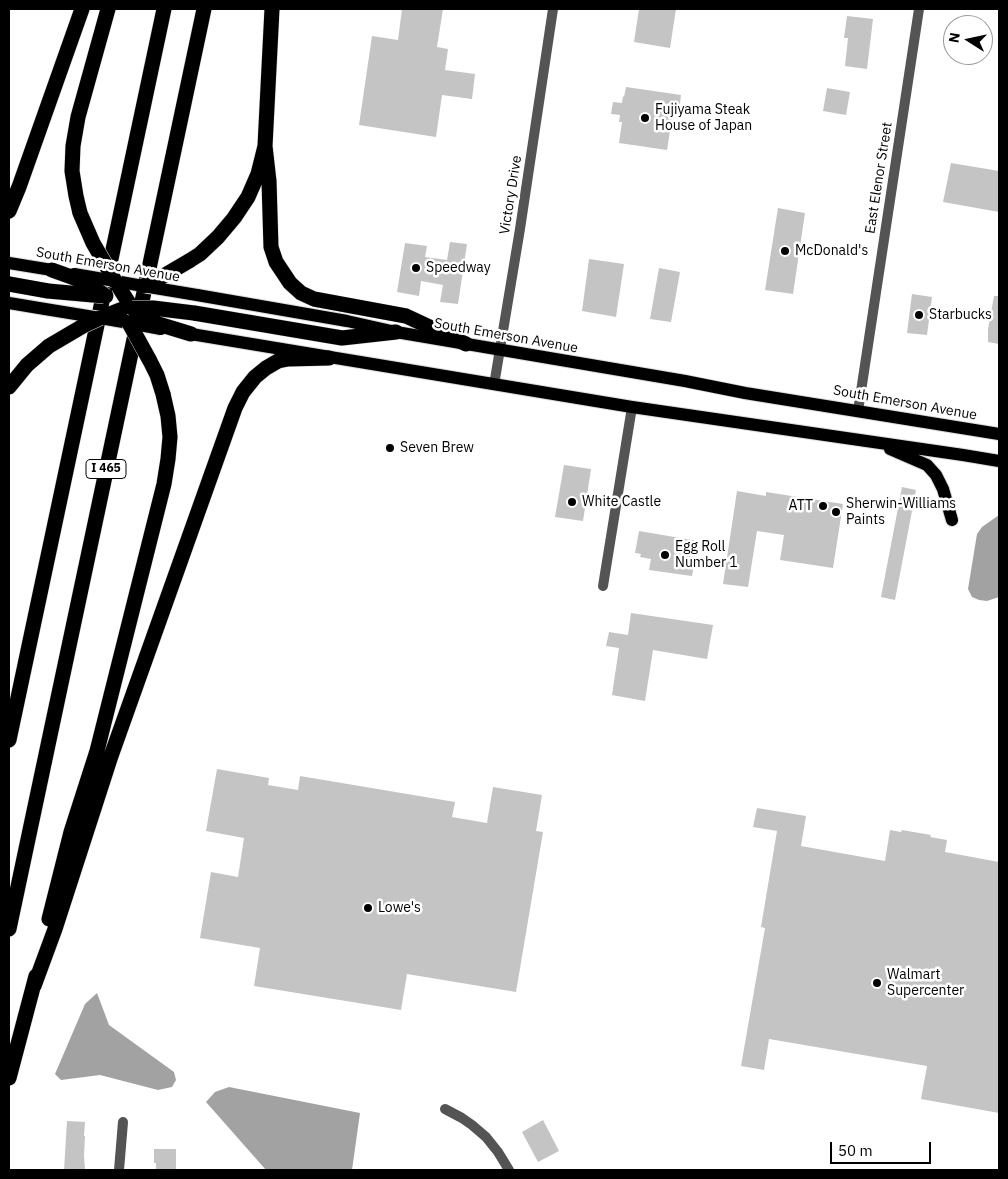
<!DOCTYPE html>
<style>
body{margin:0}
#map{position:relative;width:1008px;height:1179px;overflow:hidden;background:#fff;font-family:"IBM Plex Sans",sans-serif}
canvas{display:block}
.frame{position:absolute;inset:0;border:10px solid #000;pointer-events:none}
.north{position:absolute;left:943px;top:15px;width:50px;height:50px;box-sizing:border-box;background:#fff;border:1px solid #999;border-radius:50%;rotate:280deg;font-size:14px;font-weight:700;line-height:20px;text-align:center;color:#000}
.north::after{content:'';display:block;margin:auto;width:18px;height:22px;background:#000;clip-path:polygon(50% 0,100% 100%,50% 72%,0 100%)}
.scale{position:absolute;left:830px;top:1142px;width:101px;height:22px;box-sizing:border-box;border:2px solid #000;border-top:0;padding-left:6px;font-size:15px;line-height:18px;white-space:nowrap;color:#000;-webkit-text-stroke:4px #fff;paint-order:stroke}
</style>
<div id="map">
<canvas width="1008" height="1179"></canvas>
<div class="frame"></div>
<div class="north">N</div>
<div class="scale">50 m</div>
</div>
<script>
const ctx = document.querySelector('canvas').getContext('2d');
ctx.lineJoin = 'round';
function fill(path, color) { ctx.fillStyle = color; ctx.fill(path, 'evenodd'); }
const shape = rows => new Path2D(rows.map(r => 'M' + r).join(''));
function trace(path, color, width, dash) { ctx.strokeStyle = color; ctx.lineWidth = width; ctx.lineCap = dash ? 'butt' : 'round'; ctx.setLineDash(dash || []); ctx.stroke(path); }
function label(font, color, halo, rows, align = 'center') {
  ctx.font = font + ' "IBM Plex Sans",sans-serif'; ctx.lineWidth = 5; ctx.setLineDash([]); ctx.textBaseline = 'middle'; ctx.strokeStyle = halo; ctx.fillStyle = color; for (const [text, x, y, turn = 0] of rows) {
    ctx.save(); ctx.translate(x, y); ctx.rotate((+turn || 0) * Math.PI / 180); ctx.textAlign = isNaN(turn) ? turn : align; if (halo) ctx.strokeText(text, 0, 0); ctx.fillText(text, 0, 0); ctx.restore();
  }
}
fill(shape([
 [999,515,999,597,987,601,979,600,972,597,968,589,977,534,982,527],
 [97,993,109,1025,174,1072,176,1080,172,1087,158,1090,100,1075,61,1080,55,1074,85,1004],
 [229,1087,360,1113,352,1170,266,1170,206,1102,215,1092]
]), '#a2a2a2');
fill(shape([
 [402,9,443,9,437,47,448,49,445,70,475,74,472,99,442,95,436,137,359,125,372,36,398,40],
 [639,9,676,9,670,48,634,42],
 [847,16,873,19,867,69,845,66,848,38,844,38],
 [626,87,681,95,679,112,673,112,667,150,619,143,622,122,619,122,620,115,611,114,613,102,622,103,623,96,624,97],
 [827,88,850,92,846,115,823,111],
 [951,163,999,171,999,212,943,202],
 [778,208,805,213,793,294,765,290],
 [450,242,467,244,458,304,440,302,443,285,421,281,419,296,397,292,405,243,427,246,425,257,447,260],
 [589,259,624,264,616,317,582,311],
 [659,268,680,272,671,322,650,319],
 [912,294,932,297,927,335,907,333],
 [994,296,999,296,999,344,988,342,988,329],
 [564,465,591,469,583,521,555,517],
 [902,487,916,490,895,600,881,597],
 [737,491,766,496,766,492,843,504,833,568,780,560,784,535,757,531,748,587,723,584],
 [639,531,698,541,692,576,649,570,651,559,640,557,641,554,635,553],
 [631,613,713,625,707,659,653,650,645,701,612,695,619,648,606,646,609,632,628,635],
 [217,769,269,778,268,785,298,790,300,776,455,802,452,817,487,823,493,787,542,795,536,831,543,832,516,992,407,974,401,1010,254,986,260,948,200,938,211,872,238,877,244,838,206,831],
 [757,808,806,816,801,846,885,861,890,830,901,832,902,830,931,835,930,837,947,840,945,852,999,862,999,1113,921,1099,927,1066,769,1039,764,1070,741,1066,765,928,761,927,777,831,753,827],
 [543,1120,559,1151,538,1162,522,1132],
 [67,1121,85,1122,84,1136,85,1136,84,1155,85,1170,64,1170],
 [154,1149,176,1149,176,1170,156,1170,156,1163,154,1163]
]), '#c4c4c4');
const primary = shape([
 [9,263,52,270],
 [115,281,143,286],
 [197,295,347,321,396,332,685,381,745,393,999,434],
 [9,303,45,309],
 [100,318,129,323],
 [191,334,632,407,963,455,999,461],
 [890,449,927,465,936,475,943,489,952,520]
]);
const highway = shape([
 [265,146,269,181,271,247,276,262,290,283,301,293,314,299,406,316,466,344],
 [9,211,19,187,82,9],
 [80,213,76,196,72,171,73,146,78,117,108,9],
 [189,261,200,254,218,237,234,218,248,197,258,174,265,146,272,9],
 [9,284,48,291],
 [194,313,342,338,396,332],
 [100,318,120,310,132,308,115,281],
 [9,387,27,365,49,346],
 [9,740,164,9],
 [49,919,71,832,97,751,164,484,168,459,170,437,168,416,163,394],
 [9,929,204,9],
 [34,986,55,929,111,756,235,408,243,392,255,377,266,368,278,361,288,359,329,358],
 [9,1078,36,976]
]);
trace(primary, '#dbdbdb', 14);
trace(highway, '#dbdbdb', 16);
trace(shape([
 [494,385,520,229,553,9],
 [858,411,919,9],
 [603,586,632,407],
 [445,1109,462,1118,472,1125,486,1137,498,1152,509,1170],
 [119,1170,123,1122]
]), '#545454', 10);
trace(primary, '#000', 12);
trace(highway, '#000', 15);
const primaryBridge = shape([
 [74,274,115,281],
 [143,286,197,295],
 [45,309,100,318],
 [129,323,161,329]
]);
const highwayBridge = shape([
 [80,213,93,243,115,281],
 [52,270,77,279,94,288,106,296],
 [143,286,160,278,189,261],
 [48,291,104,296],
 [132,308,142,316,155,323,191,334],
 [132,308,153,308,194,313],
 [129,323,150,361,157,375,163,394],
 [49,346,83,326,100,318]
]);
trace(primaryBridge, '#dbdbdb', 14, []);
trace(highwayBridge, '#dbdbdb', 16, []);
trace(primaryBridge, '#000', 12);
trace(highwayBridge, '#000', 15);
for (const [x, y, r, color] of [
 [645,118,5,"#000"],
 [785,251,5,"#000"],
 [416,268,5,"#000"],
 [919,315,5,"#000"],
 [390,448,5,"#000"],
 [572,502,5,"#000"],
 [823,506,5,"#000"],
 [836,512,5,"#000"],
 [665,555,5,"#000"],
 [368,908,5,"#000"],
 [877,983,5,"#000"]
]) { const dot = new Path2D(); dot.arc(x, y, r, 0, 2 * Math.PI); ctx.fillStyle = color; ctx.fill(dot); trace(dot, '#fff', 2); }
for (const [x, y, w] of [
 [106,469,40]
]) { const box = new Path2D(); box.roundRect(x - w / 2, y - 9.5, w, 19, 4); ctx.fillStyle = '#fff'; ctx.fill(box); trace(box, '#000', 1); }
label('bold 12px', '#000', null, [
 ["I 465",106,469]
]);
label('14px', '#000', '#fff', [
 ["Fujiyama Steak",655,110],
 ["House of Japan",655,126],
 ["McDonald's",795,251],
 ["Speedway",426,268],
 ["Starbucks",929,315],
 ["Seven Brew",400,448],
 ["White Castle",582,502],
 ["Sherwin-Williams",846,504],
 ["Paints",846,520],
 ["ATT",813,506,"right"],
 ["Egg Roll",675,547],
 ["Number 1",675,563],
 ["Lowe's",378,908],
 ["Walmart",887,975],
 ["Supercenter",887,991]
], 'left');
label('14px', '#000', '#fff', [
 ["East Elenor Street",879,178,-81],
 ["Victory Drive",511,195,-81],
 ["South Emerson Avenue",108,265,10],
 ["South Emerson Avenue",506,336,10],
 ["South Emerson Avenue",905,403,10]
]);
</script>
